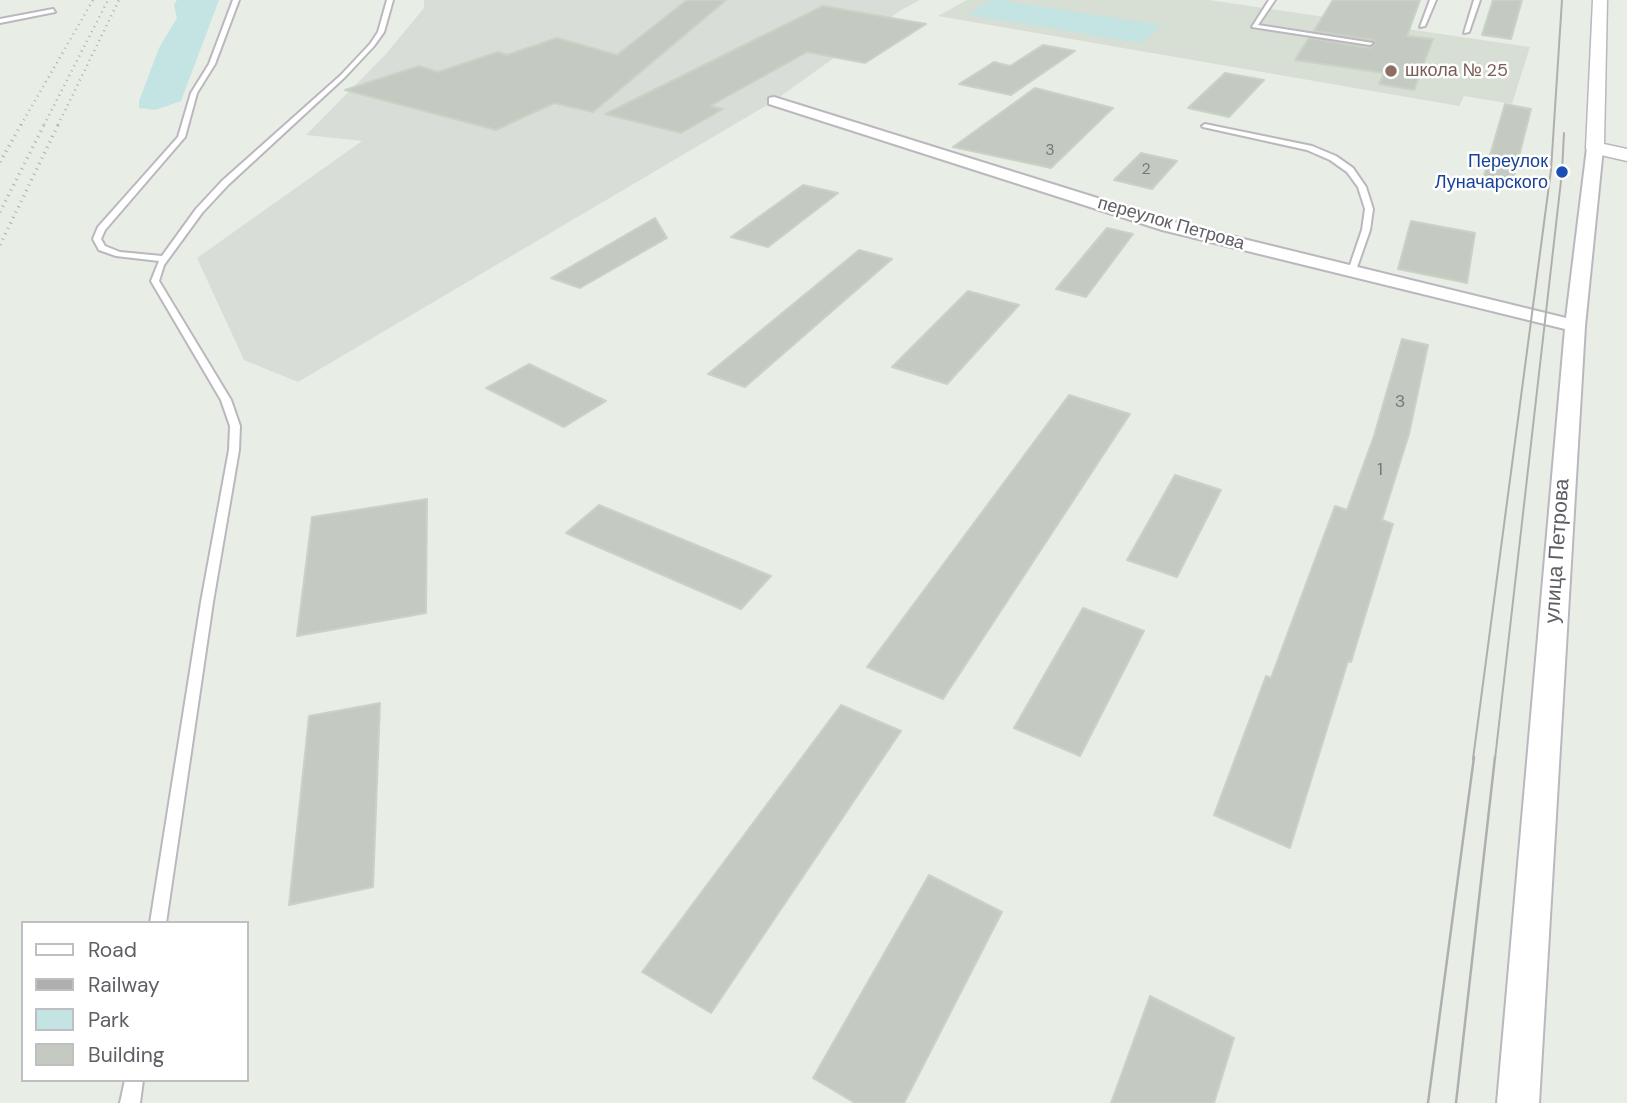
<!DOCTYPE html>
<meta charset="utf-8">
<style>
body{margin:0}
#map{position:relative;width:1627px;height:1103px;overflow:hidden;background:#e8eee5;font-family:"DM Sans",sans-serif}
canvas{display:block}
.legend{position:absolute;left:21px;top:921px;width:228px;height:161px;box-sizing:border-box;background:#fff;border:2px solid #bfbec1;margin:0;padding:9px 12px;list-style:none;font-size:21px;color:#605d64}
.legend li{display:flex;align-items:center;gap:14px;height:35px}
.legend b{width:35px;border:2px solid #bfbec1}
</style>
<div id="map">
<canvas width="1627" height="1103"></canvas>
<ul class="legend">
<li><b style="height:9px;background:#fff"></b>Road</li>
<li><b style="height:9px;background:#b0afb0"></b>Railway</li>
<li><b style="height:19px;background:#c3e4e2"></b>Park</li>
<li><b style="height:19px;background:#c4cac1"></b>Building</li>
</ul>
</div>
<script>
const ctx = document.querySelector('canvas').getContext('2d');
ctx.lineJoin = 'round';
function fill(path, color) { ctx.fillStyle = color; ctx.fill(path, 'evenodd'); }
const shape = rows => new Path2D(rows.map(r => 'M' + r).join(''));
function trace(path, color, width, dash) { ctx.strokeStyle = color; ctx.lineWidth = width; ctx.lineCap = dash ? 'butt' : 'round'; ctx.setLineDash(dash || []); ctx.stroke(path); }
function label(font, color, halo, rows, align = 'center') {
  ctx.font = font + ' "DM Sans",sans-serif'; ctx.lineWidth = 5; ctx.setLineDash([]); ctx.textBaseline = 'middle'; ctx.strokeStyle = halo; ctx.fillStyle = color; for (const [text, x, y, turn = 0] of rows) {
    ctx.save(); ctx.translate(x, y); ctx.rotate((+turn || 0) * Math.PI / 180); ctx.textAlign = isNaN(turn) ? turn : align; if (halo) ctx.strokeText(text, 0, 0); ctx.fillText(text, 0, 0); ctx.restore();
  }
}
fill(shape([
 [424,0,920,0,901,10,774,101,298,382,244,360,197,258,362,141,306,135,385,55,424,8]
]), '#d9ddd7');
fill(shape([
 [967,0,1209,0,1530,47,1512,104,1464,96,1459,106,938,16]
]), '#d7ded3');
fill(shape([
 [177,0,219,0,181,101,155,110,139,108,139,101,159,48,177,18,174,5],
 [991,0,998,0,1161,25,1142,43,968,15]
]), '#c3e4e2');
const building = shape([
 [687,0,726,0,593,112,554,103,496,130,345,90,419,66,438,72,498,52,507,55,557,38,617,55,687,0],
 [1333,0,1420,0,1407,36,1433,39,1414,90,1379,84,1384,73,1295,60,1309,38,1370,48,1376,43,1373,40,1314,31,1333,0],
 [1493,0,1522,0,1511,39,1482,35,1493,0],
 [823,6,926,24,865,63,807,52,710,106,723,109,681,133,605,114,823,6],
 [1043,45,1075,51,1011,95,959,84,994,62,1010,66,1043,45],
 [1225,73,1264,80,1229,117,1188,108,1225,73],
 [1035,88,1113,108,1051,168,953,147,1035,88],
 [1505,104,1531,109,1512,184,1483,179,1505,104],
 [1141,153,1177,161,1152,189,1114,180,1141,153],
 [803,185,838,193,768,247,731,237,803,185],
 [655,218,667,238,580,288,551,278,655,218],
 [1411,221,1475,233,1467,283,1398,269,1411,221],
 [1107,228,1133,234,1086,297,1056,289,1107,228],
 [859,250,892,259,745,387,708,374,859,250],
 [968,291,1019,305,947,384,892,367,968,291],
 [1402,339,1428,345,1409,434,1382,520,1393,524,1351,662,1348,661,1290,848,1214,815,1266,676,1271,678,1335,506,1347,510,1374,436,1402,339],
 [529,364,606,401,564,427,486,388,529,364],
 [1069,395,1130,414,943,699,867,667,1069,395],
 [1175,475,1221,490,1177,577,1127,560,1175,475],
 [427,499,426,613,297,636,312,517,427,499],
 [599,505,771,576,741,609,566,533,599,505],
 [1083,608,1144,631,1080,756,1014,728,1083,608],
 [380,703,373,887,289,905,309,716,380,703],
 [841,705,901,731,711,1013,642,972,841,705],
 [929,875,1002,912,904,1103,855,1103,813,1078,929,875],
 [1150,996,1234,1038,1214,1103,1111,1103,1150,996]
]);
fill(building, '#c4cac1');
trace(building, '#c9d3c4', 2);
const service = shape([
 [233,0,239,0,215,64,197,93,185,137,105,230,101,239,105,246,120,252,162,256,196,209,222,181,341,75,370,44,378,32,387,0,393,0,384,32,374,46,345,77,228,185,202,213,164,265,159,281,231,400,240,426,239,450,213,602,166,923,150,923,201,602,229,450,230,426,221,400,151,281,159,261,116,256,99,250,93,239,98,227,178,137,191,93,209,64,233,0],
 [1269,0,1275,0,1258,25,1373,43,1370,45,1252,27,1269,0],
 [1430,0,1436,0,1425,26,1420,27,1430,0],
 [1474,0,1480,0,1469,32,1464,33,1474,0],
 [53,9,55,12,0,23,0,19,53,9],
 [1205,124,1312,146,1336,156,1353,168,1366,187,1373,209,1370,230,1355,273,1348,271,1362,230,1365,209,1358,187,1347,172,1330,160,1307,150,1203,127,1202,126,1205,124],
 [125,1080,143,1080,140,1103,120,1103,125,1080]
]);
const minor = shape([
 [774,97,1174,222,1566,318,1587,148,1590,145,1600,145,1603,148,1585,326,1539,1103,1497,1103,1565,329,1162,230,769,104,769,98,774,97]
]);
const tertiary = shape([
 [1593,0,1607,0,1604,144,1627,149,1627,161,1588,152,1586,148,1593,0]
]);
trace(service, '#bbb7be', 4);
trace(minor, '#bbb7be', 4);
trace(tertiary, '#bbb7be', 3);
fill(service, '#fff');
fill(minor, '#fff');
fill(tertiary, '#fff');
trace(shape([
 [1473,759,1551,170,1562,0],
 [1495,759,1562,172,1564,133]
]), '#b0afb0', 2);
trace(shape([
 [1428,1103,1474,757],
 [1456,1103,1495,757]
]), '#b0afb0', 2.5);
trace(shape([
 [21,125,93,0],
 [44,125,108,0],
 [58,125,119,0]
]), '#b0afb0', 2.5, [1, 4.5]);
trace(shape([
 [0,162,22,123],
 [0,212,45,123],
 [0,245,59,123]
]), '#b0afb0', 3.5, [1, 5]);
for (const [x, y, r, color] of [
 [1391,71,7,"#8d6e63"],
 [1562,172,7,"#1a4fb4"]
]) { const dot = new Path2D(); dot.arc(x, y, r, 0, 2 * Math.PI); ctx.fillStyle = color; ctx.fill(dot); trace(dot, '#fff', 2.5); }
label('16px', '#79787b', null, [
 ["3",1050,151],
 ["2",1146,170]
]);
label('18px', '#785e54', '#fff', [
 ["школа № 25",1405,71]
], 'left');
label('18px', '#164399', '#fff', [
 ["Переулок",1548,162],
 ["Луначарского",1548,183]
], 'right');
label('18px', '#605d64', '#fff', [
 ["переулок Петрова",1171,224,16]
]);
label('18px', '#79787b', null, [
 ["3",1400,402],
 ["1",1380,470]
]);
label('21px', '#605d64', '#fff', [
 ["улица Петрова",1558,551,-86]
]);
</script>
